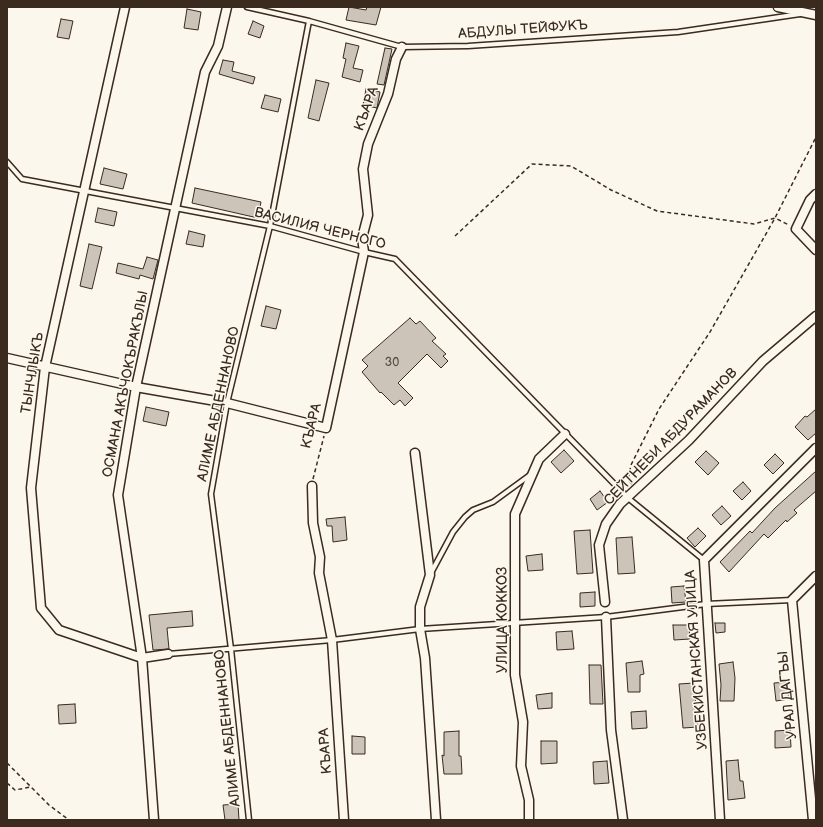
<!DOCTYPE html>
<meta charset="utf-8">
<style>
body{margin:0}
#map{position:relative;width:823px;height:827px;overflow:hidden;background:#fbf7ec;font-family:"Balsamiq Sans",sans-serif}
canvas{display:block}
.frame{position:absolute;inset:0;border:8px solid #3b2a1e;pointer-events:none}
</style>
<div id="map">
<canvas width="823" height="827"></canvas>
<div class="frame"></div>
</div>
<script>
const ctx = document.querySelector('canvas').getContext('2d');
ctx.lineJoin = 'round';
function fill(path, color) { ctx.fillStyle = color; ctx.fill(path, 'evenodd'); }
const shape = rows => new Path2D(rows.map(r => 'M' + r).join(''));
function trace(path, color, width, dash) { ctx.strokeStyle = color; ctx.lineWidth = width; ctx.lineCap = dash ? 'butt' : 'round'; ctx.setLineDash(dash || []); ctx.stroke(path); }
function label(font, color, halo, rows, align = 'center') {
  ctx.font = font + ' "Balsamiq Sans",sans-serif'; ctx.lineWidth = 3; ctx.setLineDash([]); ctx.textBaseline = 'middle'; ctx.strokeStyle = halo; ctx.fillStyle = color; for (const [text, x, y, turn = 0] of rows) {
    ctx.save(); ctx.translate(x, y); ctx.rotate((+turn || 0) * Math.PI / 180); ctx.textAlign = isNaN(turn) ? turn : align; if (halo) ctx.strokeText(text, 0, 0); ctx.fillText(text, 0, 0); ctx.restore();
  }
}
const building = shape([
 [349,7,366,10,367,7,381,7,376,25,346,20,349,7],
 [187,9,201,12,198,30,184,28,187,9],
 [61,19,73,21,69,39,57,37,61,19],
 [253,21,264,26,260,38,248,34,253,21],
 [346,43,359,46,353,68,363,70,360,82,342,77,346,59,343,58,346,43],
 [385,48,392,49,384,85,377,84,385,48],
 [223,60,234,62,232,71,255,77,253,84,219,74,223,60],
 [316,80,329,83,319,121,308,118,316,80],
 [366,89,380,92,377,108,363,105,366,89],
 [265,95,281,99,278,112,261,108,265,95],
 [104,168,127,174,123,189,100,184,104,168],
 [195,188,261,202,258,218,192,203,195,188],
 [98,208,117,212,114,226,95,222,98,208],
 [189,231,205,235,203,247,186,244,189,231],
 [89,244,102,247,92,289,80,286,89,244],
 [147,257,158,260,153,279,140,275,139,279,116,273,118,263,143,269,147,257],
 [266,306,281,310,276,329,261,326,266,306],
 [410,318,416,324,420,321,436,338,432,341,446,354,443,356,448,361,441,368,427,354,398,383,413,398,405,406,400,400,394,405,381,392,380,393,362,372,368,366,362,360,410,318],
 [146,407,169,412,166,426,143,421,146,407],
 [816,409,816,433,808,440,795,427,805,416,807,417,816,409],
 [564,450,574,461,561,473,551,462,564,450],
 [706,451,719,463,708,475,695,462,706,451],
 [775,454,784,463,773,474,764,465,775,454],
 [816,471,816,491,794,510,797,513,787,522,786,520,768,538,764,534,729,572,720,562,750,531,752,533,775,508,816,471],
 [743,482,751,491,742,500,733,491,743,482],
 [600,491,608,502,597,510,590,499,600,491],
 [722,506,731,516,721,525,712,515,722,506],
 [345,517,347,540,333,542,332,526,327,526,326,519,345,517],
 [698,528,706,536,695,547,687,538,698,528],
 [590,530,593,573,577,574,574,531,590,530],
 [632,537,635,573,618,574,616,538,632,537],
 [542,554,543,570,528,571,526,556,542,554],
 [684,586,686,602,672,603,671,587,684,586],
 [595,592,595,606,580,607,580,593,595,592],
 [192,611,193,626,167,628,169,649,153,650,149,615,192,611],
 [715,623,725,623,725,632,716,633,715,623],
 [673,625,689,625,690,639,674,640,673,625],
 [572,631,574,649,557,650,556,632,572,631],
 [642,661,644,674,640,675,640,692,628,692,626,663,642,661],
 [733,662,735,678,734,701,720,701,721,685,719,664,733,662],
 [589,665,601,665,603,704,590,704,589,665],
 [787,682,789,699,776,701,774,683,787,682],
 [694,683,698,727,683,728,679,684,694,683],
 [552,693,552,708,538,709,536,695,552,693],
 [75,704,76,723,59,724,58,705,75,704],
 [646,711,647,728,632,729,631,712,646,711],
 [790,730,791,747,775,748,775,731,790,730],
 [459,731,459,756,461,756,462,774,444,774,442,755,444,756,444,732,459,731],
 [352,736,365,737,365,754,352,754,352,736],
 [541,741,557,741,557,763,541,764,541,741],
 [738,760,740,781,743,781,745,798,728,800,726,761,738,760],
 [607,761,609,783,594,784,593,762,607,761],
 [238,804,239,820,225,820,223,805,238,804]
]);
fill(building, '#ccc4b9');
trace(building, '#3b2a1e', 1);
const service = shape([
 [247,7,309,21,402,47,468,46,678,32,800,14],
 [7,162,22,179,270,226,364,252,395,259,628,498,704,560],
 [431,573,453,532,465,517,473,510,493,502,530,475],
 [168,654,332,640,420,629,606,617,706,604,792,600],
 [249,820,231,649,211,494,227,403,270,226,309,21]
]);
const minor = shape([
 [125,7,45,367,31,488,41,608,59,630,142,658,168,654],
 [778,7,816,15],
 [816,194,810,200,796,229,816,250],
 [7,358,136,387,227,403,326,428,364,252,362,238,368,215,363,169,368,144,388,94,396,59,402,47],
 [415,453,430,575,420,607,420,629,425,658,436,820],
 [312,486,313,523,320,557,319,573,332,640,344,820],
 [605,602,599,545,606,524,620,504,689,440,763,361,816,316],
 [606,617,611,730,623,820],
 [154,820,142,658,118,495,136,387,205,72,218,46,227,7],
 [529,820,529,800,521,766,523,722,515,675,515,514,539,459,565,434],
 [720,820,704,560,816,448],
 [813,820,792,600,816,576]
]);
trace(service, '#3b2a1e', 7);
trace(minor, '#3b2a1e', 11);
trace(shape([
 [455,236,532,164,571,166,611,190,657,211,754,224,775,218,789,225],
 [313,479,324,436],
 [632,484,628,480,631,465,659,409,710,332,775,218,816,137],
 [7,763,49,805,69,820],
 [7,783,15,790,31,787]
]), '#3b2a1e', 1.5, [4, 3]);
trace(service, '#fbf7ec', 4);
trace(minor, '#fbf7ec', 8);
label('12px', '#5f5045', null, [
 ["30",392,363]
]);
label('14px', '#3b2a1e', '#fbf7ec', [
 ["АБДУЛЫ ТЕЙФУКЪ",523,30,-4],
 ["КЪАРА",367,109,-70],
 ["ВАСИЛИЯ ЧЕРНОГО",320,229,14],
 ["ТЫНЧЛЫКЪ",33,373,-81],
 ["ОСМАНА АКЪЧОКЪРАКЪЛЫ",126,384,-79],
 ["АЛИМЕ АБДЕННАНОВО",219,404,-78],
 ["КЪАРА",312,426,-76],
 ["СЕЙТНЕБИ АБДУРАМАНОВ",671,437,-46],
 ["УЛИЦА КОККОЗ",503,620,-90],
 ["УЗБЕКИСТАНСКАЯ УЛИЦА",697,660,-94],
 ["УРАЛ ДАГЪЫ",788,695,-96],
 ["АЛИМЕ АБДЕННАНОВО",228,728,-96],
 ["КЪАРА",326,751,-94]
]);
</script>
